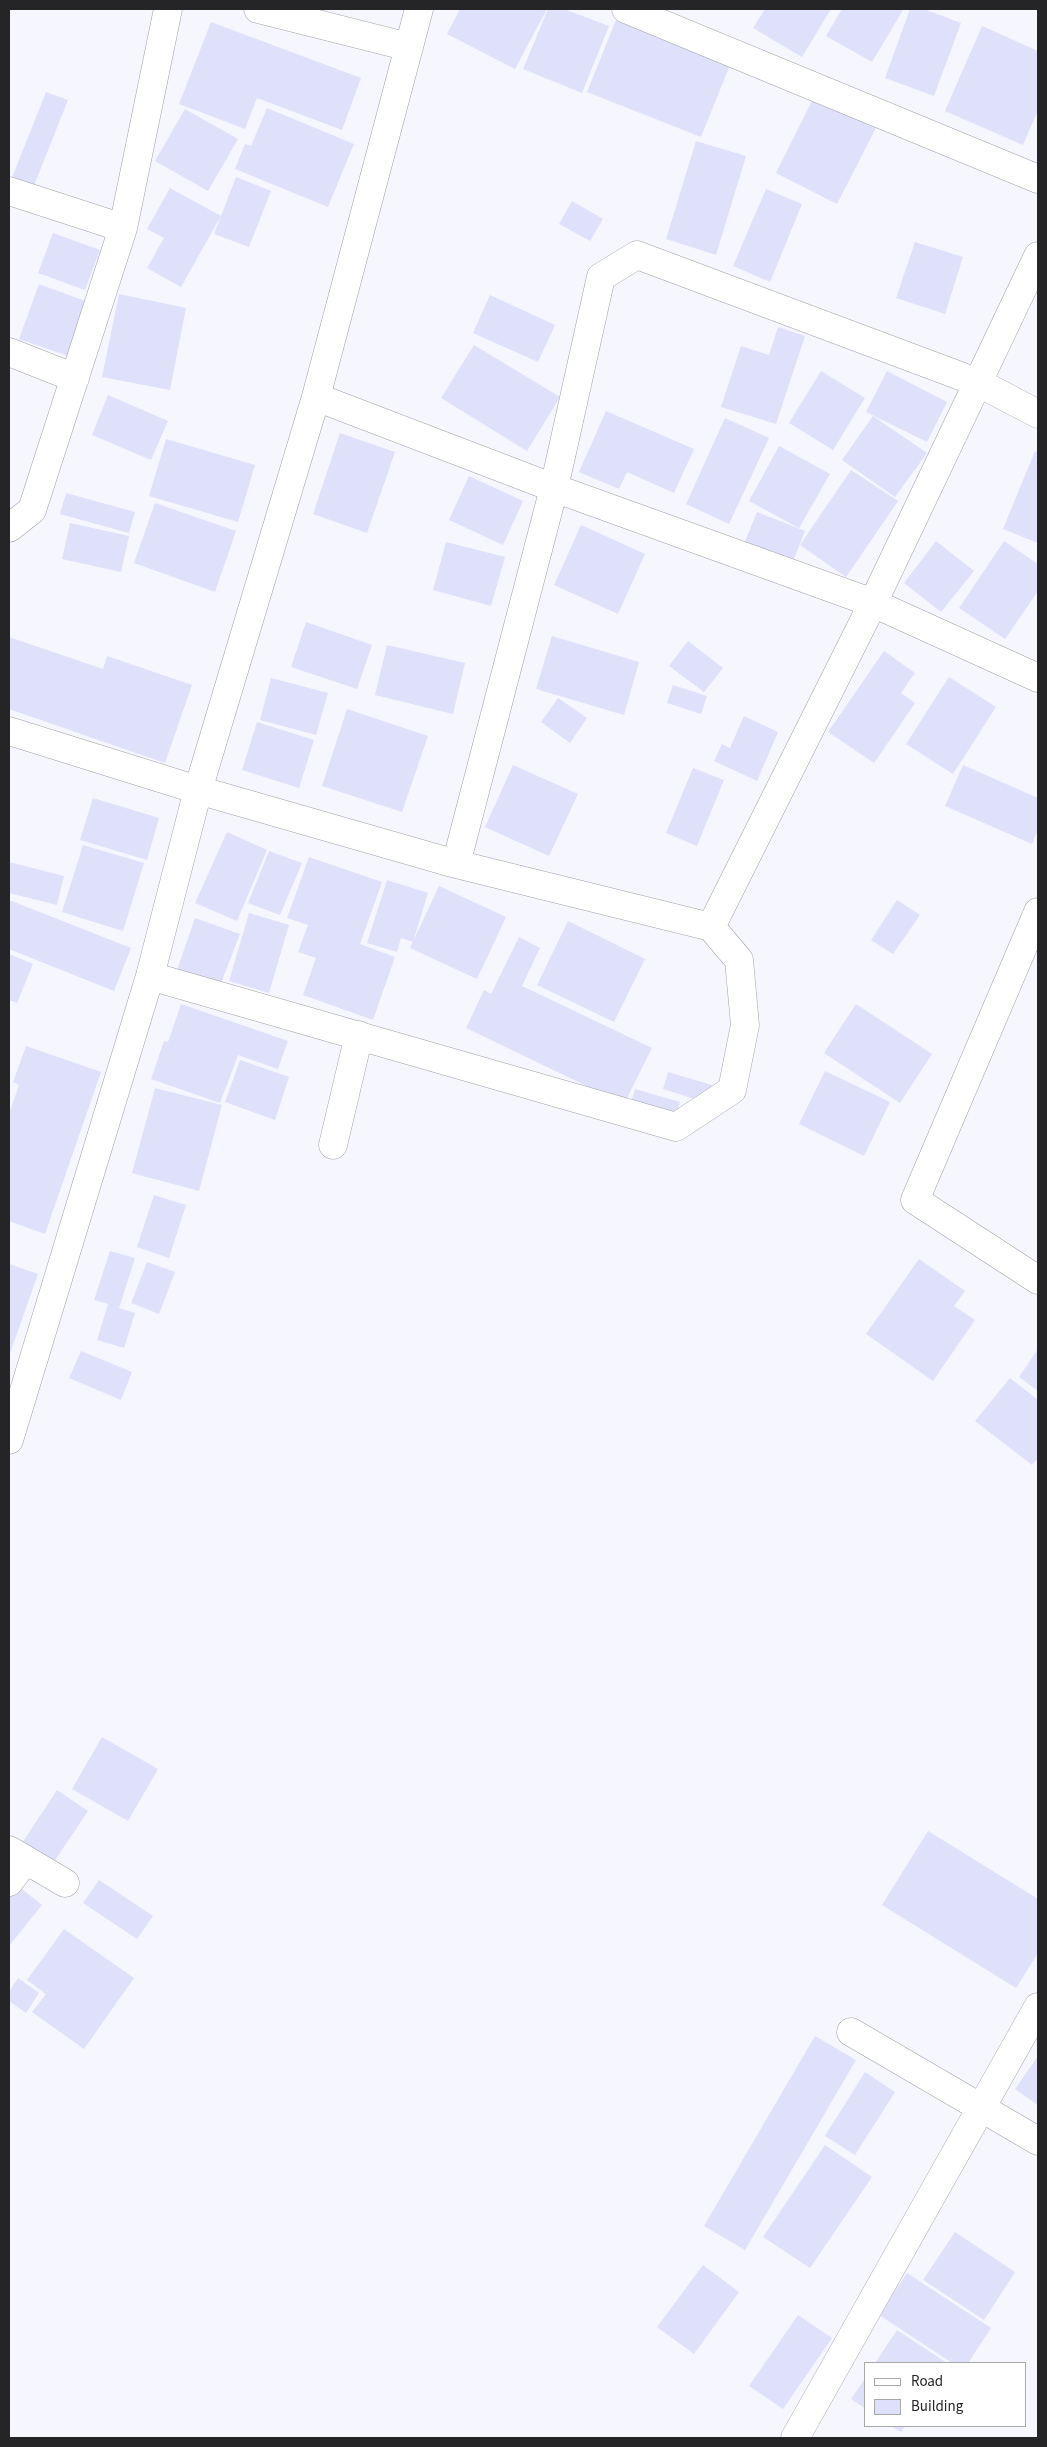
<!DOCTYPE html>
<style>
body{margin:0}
#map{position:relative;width:1047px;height:2447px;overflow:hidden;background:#f6f6ff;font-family:"Source Sans 3",sans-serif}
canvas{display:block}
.frame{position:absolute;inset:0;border:10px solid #252528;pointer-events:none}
.legend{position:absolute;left:864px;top:2362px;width:162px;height:65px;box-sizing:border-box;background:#fff;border:1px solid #a8a8a9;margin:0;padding:6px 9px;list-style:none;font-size:15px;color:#252528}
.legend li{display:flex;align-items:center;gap:10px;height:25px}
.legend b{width:25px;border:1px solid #a8a8a9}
</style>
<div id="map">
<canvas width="1047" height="2447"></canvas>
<div class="frame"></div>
<ul class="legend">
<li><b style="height:6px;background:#fff"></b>Road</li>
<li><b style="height:14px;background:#dfe0fa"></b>Building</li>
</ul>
</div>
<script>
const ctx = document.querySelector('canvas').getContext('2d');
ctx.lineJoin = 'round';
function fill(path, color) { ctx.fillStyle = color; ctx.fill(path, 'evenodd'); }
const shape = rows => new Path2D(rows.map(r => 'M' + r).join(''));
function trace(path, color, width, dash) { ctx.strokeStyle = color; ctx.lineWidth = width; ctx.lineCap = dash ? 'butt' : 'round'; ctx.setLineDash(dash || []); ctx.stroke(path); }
fill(shape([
 [460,9,547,9,515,69,447,34],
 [548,9,564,9,609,26,582,93,523,69],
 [765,9,831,9,802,57,753,28],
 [842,9,903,10,872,62,826,36],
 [910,9,924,9,961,23,934,96,885,78],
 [618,15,732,60,701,137,587,92],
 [211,22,361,78,342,130,257,98,245,129,179,104],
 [982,26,1038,51,1038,110,1023,145,945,111],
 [46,92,68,100,33,188,11,180],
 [814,97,876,128,837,204,776,173],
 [267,108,354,144,328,207,235,169,245,144,251,146],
 [185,109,238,139,208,191,155,161],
 [696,141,746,156,716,255,666,239],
 [236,177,271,191,249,247,214,234],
 [170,188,221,216,181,287,147,268,164,238,147,229],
 [766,189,802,204,770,282,733,266],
 [572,201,603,219,590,241,559,224],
 [53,233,100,250,85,290,38,273],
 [915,242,963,257,945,314,896,298],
 [39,284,88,302,68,356,19,339],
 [119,294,186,308,170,390,102,377],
 [490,295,555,325,538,362,473,333],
 [778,327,805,336,776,424,721,407,741,346,769,355],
 [474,345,560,397,527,451,441,398],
 [821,371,865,398,833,450,789,423],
 [887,371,947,402,927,442,866,412],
 [108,395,168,421,151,460,92,435],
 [606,411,694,449,674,493,627,472,619,489,579,472],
 [873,416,927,453,895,497,842,460],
 [725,418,769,438,729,524,686,504],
 [340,433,395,452,367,533,313,514],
 [166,439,255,465,238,522,149,496],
 [779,446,830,474,799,528,749,501],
 [1035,451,1038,453,1038,543,1003,529],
 [851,470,898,501,846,577,800,545],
 [469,476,523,501,503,545,449,520],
 [66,493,135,512,129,533,60,514],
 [155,503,236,531,215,592,134,563],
 [757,512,805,531,792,564,744,544],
 [70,523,129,536,121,572,62,559],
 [581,525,645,554,618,614,554,585],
 [936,541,974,571,941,612,904,583],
 [1004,541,1038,564,1038,591,1005,639,959,608],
 [446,542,505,557,491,606,433,590],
 [306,622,372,645,357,689,291,667],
 [552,636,639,662,624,715,536,689],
 [9,637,103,669,107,656,192,685,165,763,9,709],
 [688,641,723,668,704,692,669,666],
 [387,645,465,663,453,714,375,695],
 [884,651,915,673,901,693,915,703,874,763,828,732],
 [949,677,996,707,953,774,906,744],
 [271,678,328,693,316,735,260,720],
 [673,685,707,696,701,714,667,703],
 [558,698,587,718,570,743,541,722],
 [347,709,428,736,402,812,322,786],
 [744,716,778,732,757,781,714,761,722,744,730,748],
 [257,722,314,740,299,788,242,770],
 [513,765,578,794,549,856,485,827],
 [963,765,1038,798,1038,829,1032,844,945,806],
 [693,768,724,780,697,846,666,833],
 [93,798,159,818,147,860,80,840],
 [227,832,267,850,237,921,195,903],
 [83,845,144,863,123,931,62,912],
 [269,851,302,863,280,915,248,903],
 [309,857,382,882,360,944,395,957,373,1020,303,995,316,958,298,952,308,925,287,918],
 [9,862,64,876,57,905,9,893],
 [387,880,428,893,413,942,401,938,397,952,367,943],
 [439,886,506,917,477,979,410,948],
 [9,900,131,948,114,991,9,949],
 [897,900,920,915,893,954,871,940],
 [249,913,289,925,269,993,229,981],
 [195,918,240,934,220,986,177,970],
 [568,921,645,959,614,1022,537,985],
 [519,937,540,948,522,986,652,1048,624,1104,466,1028,484,990,491,994],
 [9,954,33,964,17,1003,9,1000],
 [181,1004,288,1041,278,1069,238,1055,220,1103,151,1079,164,1041,168,1042],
 [856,1004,932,1054,900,1103,824,1053],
 [26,1046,101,1072,45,1234,9,1221,9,1114,19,1085,13,1082],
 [240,1060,289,1077,275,1120,225,1102],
 [825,1071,890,1102,864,1156,799,1124],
 [668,1072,712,1085,707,1103,663,1089],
 [155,1088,222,1105,199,1191,132,1173],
 [635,1089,680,1102,674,1120,630,1107],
 [154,1195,186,1205,169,1258,137,1247],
 [110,1251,135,1258,119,1308,135,1313,124,1348,97,1340,108,1304,94,1300],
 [919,1259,965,1291,954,1306,975,1320,933,1381,866,1334],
 [147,1262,175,1272,159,1314,131,1303],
 [9,1264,38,1274,9,1356],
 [1038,1349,1038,1391,1019,1377],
 [81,1351,132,1372,121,1400,69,1378],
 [1010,1378,1038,1400,1038,1458,1032,1465,975,1421],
 [102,1737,158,1769,128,1821,72,1789],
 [57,1790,88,1811,51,1866,20,1846],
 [928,1831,1038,1899,1038,1953,1016,1988,882,1905],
 [99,1880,153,1916,137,1939,83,1903],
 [13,1882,42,1905,9,1946,9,1887],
 [64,1929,134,1978,84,2049,32,2012,46,1994,27,1980],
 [18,1978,39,1993,26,2013,9,2001,9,1992],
 [815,2036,856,2060,745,2250,704,2226],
 [1038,2056,1038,2105,1015,2089],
 [865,2072,895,2092,855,2155,825,2136],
 [825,2145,872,2177,810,2268,763,2237],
 [955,2232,1015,2272,984,2320,923,2280],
 [703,2265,739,2292,694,2354,657,2327],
 [907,2273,991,2328,968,2363,952,2363,879,2315],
 [798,2315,832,2338,783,2409,749,2386],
 [897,2330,947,2363,875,2363],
 [866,2377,866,2409,851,2399],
 [891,2426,905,2426,901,2432]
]), '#dfe0fa');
const minor = shape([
 [258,9,409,47],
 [419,9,316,397,198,790,456,864,711,927,873,603,1038,678],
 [626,9,1038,179],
 [9,191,123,228],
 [9,352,75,378],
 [316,397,554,488,873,603,1038,256],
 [9,528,32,510,123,228,168,9],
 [9,731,198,790,150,976,9,1440],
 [456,864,554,488,601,277,637,255,979,383,1038,414],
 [1038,912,915,1200,1038,1280],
 [150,976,676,1127,732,1090,745,1025,739,960,711,927],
 [333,1145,359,1035],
 [9,1850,65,1883],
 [9,1882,26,1860],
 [851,2032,1038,2141],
 [795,2438,1038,2007]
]);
trace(minor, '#a0a0a8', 29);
trace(minor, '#fff', 28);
</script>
